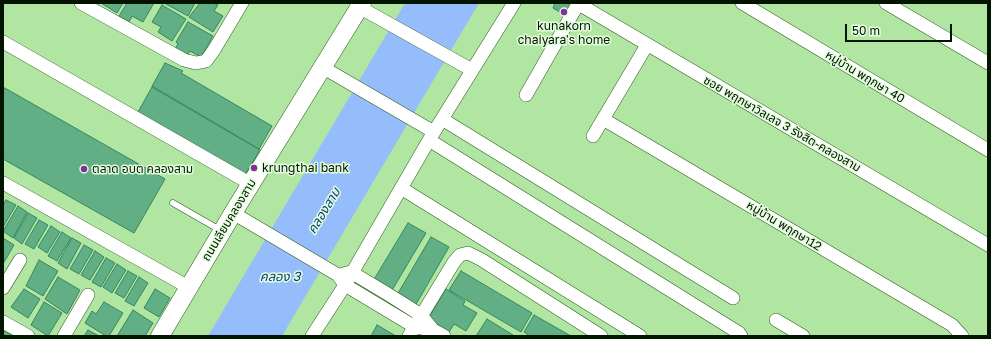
<!DOCTYPE html>
<meta charset="utf-8">
<style>
body{margin:0}
#map{position:relative;width:991px;height:339px;overflow:hidden;background:#b1e5a2;font-family:"Golos Text",sans-serif}
canvas{display:block}
.frame{position:absolute;inset:0;border:4px solid #031400;pointer-events:none}
.scale{position:absolute;left:845px;top:24px;width:107px;height:18px;box-sizing:border-box;border:2px solid #031400;border-top:0;padding-left:5px;font-size:12px;line-height:14px;white-space:nowrap;color:#031400;-webkit-text-stroke:3px #e3fedc;paint-order:stroke}
</style>
<div id="map">
<canvas width="991" height="339"></canvas>
<div class="frame"></div>
<div class="scale">50 m</div>
</div>
<script>
const ctx = document.querySelector('canvas').getContext('2d');
ctx.lineJoin = 'round';
function fill(path, color) { ctx.fillStyle = color; ctx.fill(path, 'evenodd'); }
const shape = rows => new Path2D(rows.map(r => 'M' + r).join(''));
function trace(path, color, width, dash) { ctx.strokeStyle = color; ctx.lineWidth = width; ctx.lineCap = dash ? 'butt' : 'round'; ctx.setLineDash(dash || []); ctx.stroke(path); }
function label(font, color, halo, rows, align = 'center') {
  ctx.font = font + ' "Golos Text","Noto Sans Thai",sans-serif'; ctx.lineWidth = 3; ctx.setLineDash([]); ctx.textBaseline = 'middle'; ctx.strokeStyle = halo; ctx.fillStyle = color; for (const [text, x, y, turn = 0] of rows) {
    ctx.save(); ctx.translate(x, y); ctx.rotate((+turn || 0) * Math.PI / 180); ctx.textAlign = isNaN(turn) ? turn : align; if (halo) ctx.strokeText(text, 0, 0); ctx.fillText(text, 0, 0); ctx.restore();
  }
}
fill(shape([
 [405,3,479,3,282,336,208,336]
]), '#95bdfb');
const building = shape([
 [101,3,123,3,117,13,101,3],
 [127,3,154,3,143,22,132,16,129,22,119,16,127,3],
 [164,3,195,3,188,16,164,3],
 [200,3,213,3,218,5,214,11,223,16,213,32,189,17,200,3],
 [555,3,572,3,566,16,553,8,555,3],
 [162,5,186,19,172,41,158,32,161,27,152,22,162,5],
 [188,22,213,36,201,57,190,51,186,57,174,51,178,44,176,42,188,22],
 [165,63,183,71,181,73,272,126,259,149,152,86,165,63],
 [3,87,165,179,134,233,3,159,3,87],
 [152,87,260,150,245,175,138,112,152,87],
 [6,200,16,205,3,227,3,205,6,200],
 [18,206,27,212,13,238,3,231,18,206],
 [28,213,37,218,22,244,14,238,28,213],
 [39,220,48,225,34,249,25,244,39,220],
 [408,223,426,233,391,292,373,281,408,223],
 [51,226,60,232,47,253,38,247,51,226],
 [62,232,71,238,57,261,48,256,62,232],
 [431,237,449,247,415,306,397,295,431,237],
 [3,238,14,245,3,264,3,238],
 [72,238,81,243,67,269,58,263,72,238],
 [84,245,93,250,79,274,70,269,84,245],
 [95,251,104,257,90,280,81,275,95,251],
 [106,258,115,263,101,287,92,282,106,258],
 [39,260,58,271,43,296,26,286,39,260],
 [117,264,126,270,112,293,103,287,117,264],
 [128,271,137,276,124,298,115,293,128,271],
 [461,271,532,313,521,332,449,290,461,271],
 [58,277,80,290,67,314,45,299,58,277],
 [139,277,148,283,134,306,125,301,139,277],
 [24,289,40,299,28,318,11,307,24,289],
 [155,289,170,298,159,317,144,308,155,289],
 [446,289,465,301,463,305,477,313,466,331,454,324,449,332,428,319,446,289],
 [44,302,62,313,48,336,31,325,44,302],
 [104,302,123,313,109,336,106,336,85,323,92,311,96,314,104,302],
 [133,310,153,323,145,336,117,336,133,310],
 [534,315,571,336,530,336,524,332,534,315],
 [487,319,513,335,513,336,476,336,487,319],
 [377,325,396,336,371,336,377,325],
 [3,330,14,336,3,336,3,330],
 [88,330,99,336,84,336,88,330]
]);
fill(building, '#62af85');
trace(building, '#33875d', 1);
const service = shape([
 [173,203,220,230]
]);
const minor = shape([
 [81,3,184,60,196,63,206,61,214,50,242,3],
 [577,3,988,245],
 [742,3,988,150],
 [886,3,988,63],
 [359,7,472,70],
 [3,42,251,184],
 [322,67,434,132],
 [526,95,578,4],
 [442,119,733,298],
 [603,119,952,325,962,336],
 [593,136,647,45],
 [429,140,739,333,741,336],
 [3,183,190,288],
 [401,188,640,336],
 [233,213,338,275,345,285,415,327,433,330],
 [343,274,351,272,386,293,421,315,433,330,444,336],
 [3,288,20,260],
 [776,320,803,336],
 [3,322,28,336],
 [64,336,88,295],
 [312,336,345,285,429,140,514,3],
 [409,336,454,262,460,255,468,253,482,260,601,336]
]);
const secondary = shape([
 [160,336,233,213,362,3]
]);
trace(service, '#2c5a1d', 7);
trace(minor, '#2c5a1d', 14);
trace(secondary, '#2c5a1d', 19);
trace(service, '#fff', 6);
trace(minor, '#fff', 13);
trace(secondary, '#fff', 18);
for (const [x, y, r, color] of [
 [564,12,4,"#852e9c"],
 [254,168,4,"#852e9c"],
 [84,169,4,"#852e9c"]
]) { const dot = new Path2D(); dot.arc(x, y, r, 0, 2 * Math.PI); ctx.fillStyle = color; ctx.fill(dot); trace(dot, '#e3fedc', 1.5); }
label('12px', '#031400', '#e3fedc', [
 ["kunakorn",564,26,"center"],
 ["chaiyara's home",564,40,"center"],
 ["krungthai bank",262,168],
 ["ตลาด อบต คลองสาม",92,169]
], 'left');
label('12px', '#031400', '#e3fedc', [
 ["หมู่บ้าน พฤกษา 40",865,77,31],
 ["ซอย พฤกษาวิลเลจ 3 รังสิต-คลองสาม",782,124,30],
 ["ถนนเลียบคลองสาม",229,220,-59],
 ["หมู่บ้าน พฤกษา12",784,226,31]
]);
label('italic 13px', '#093b81', '#e3fedc', [
 ["คลองสาม",324,211,-59],
 ["คลอง 3",280,277]
]);
</script>
